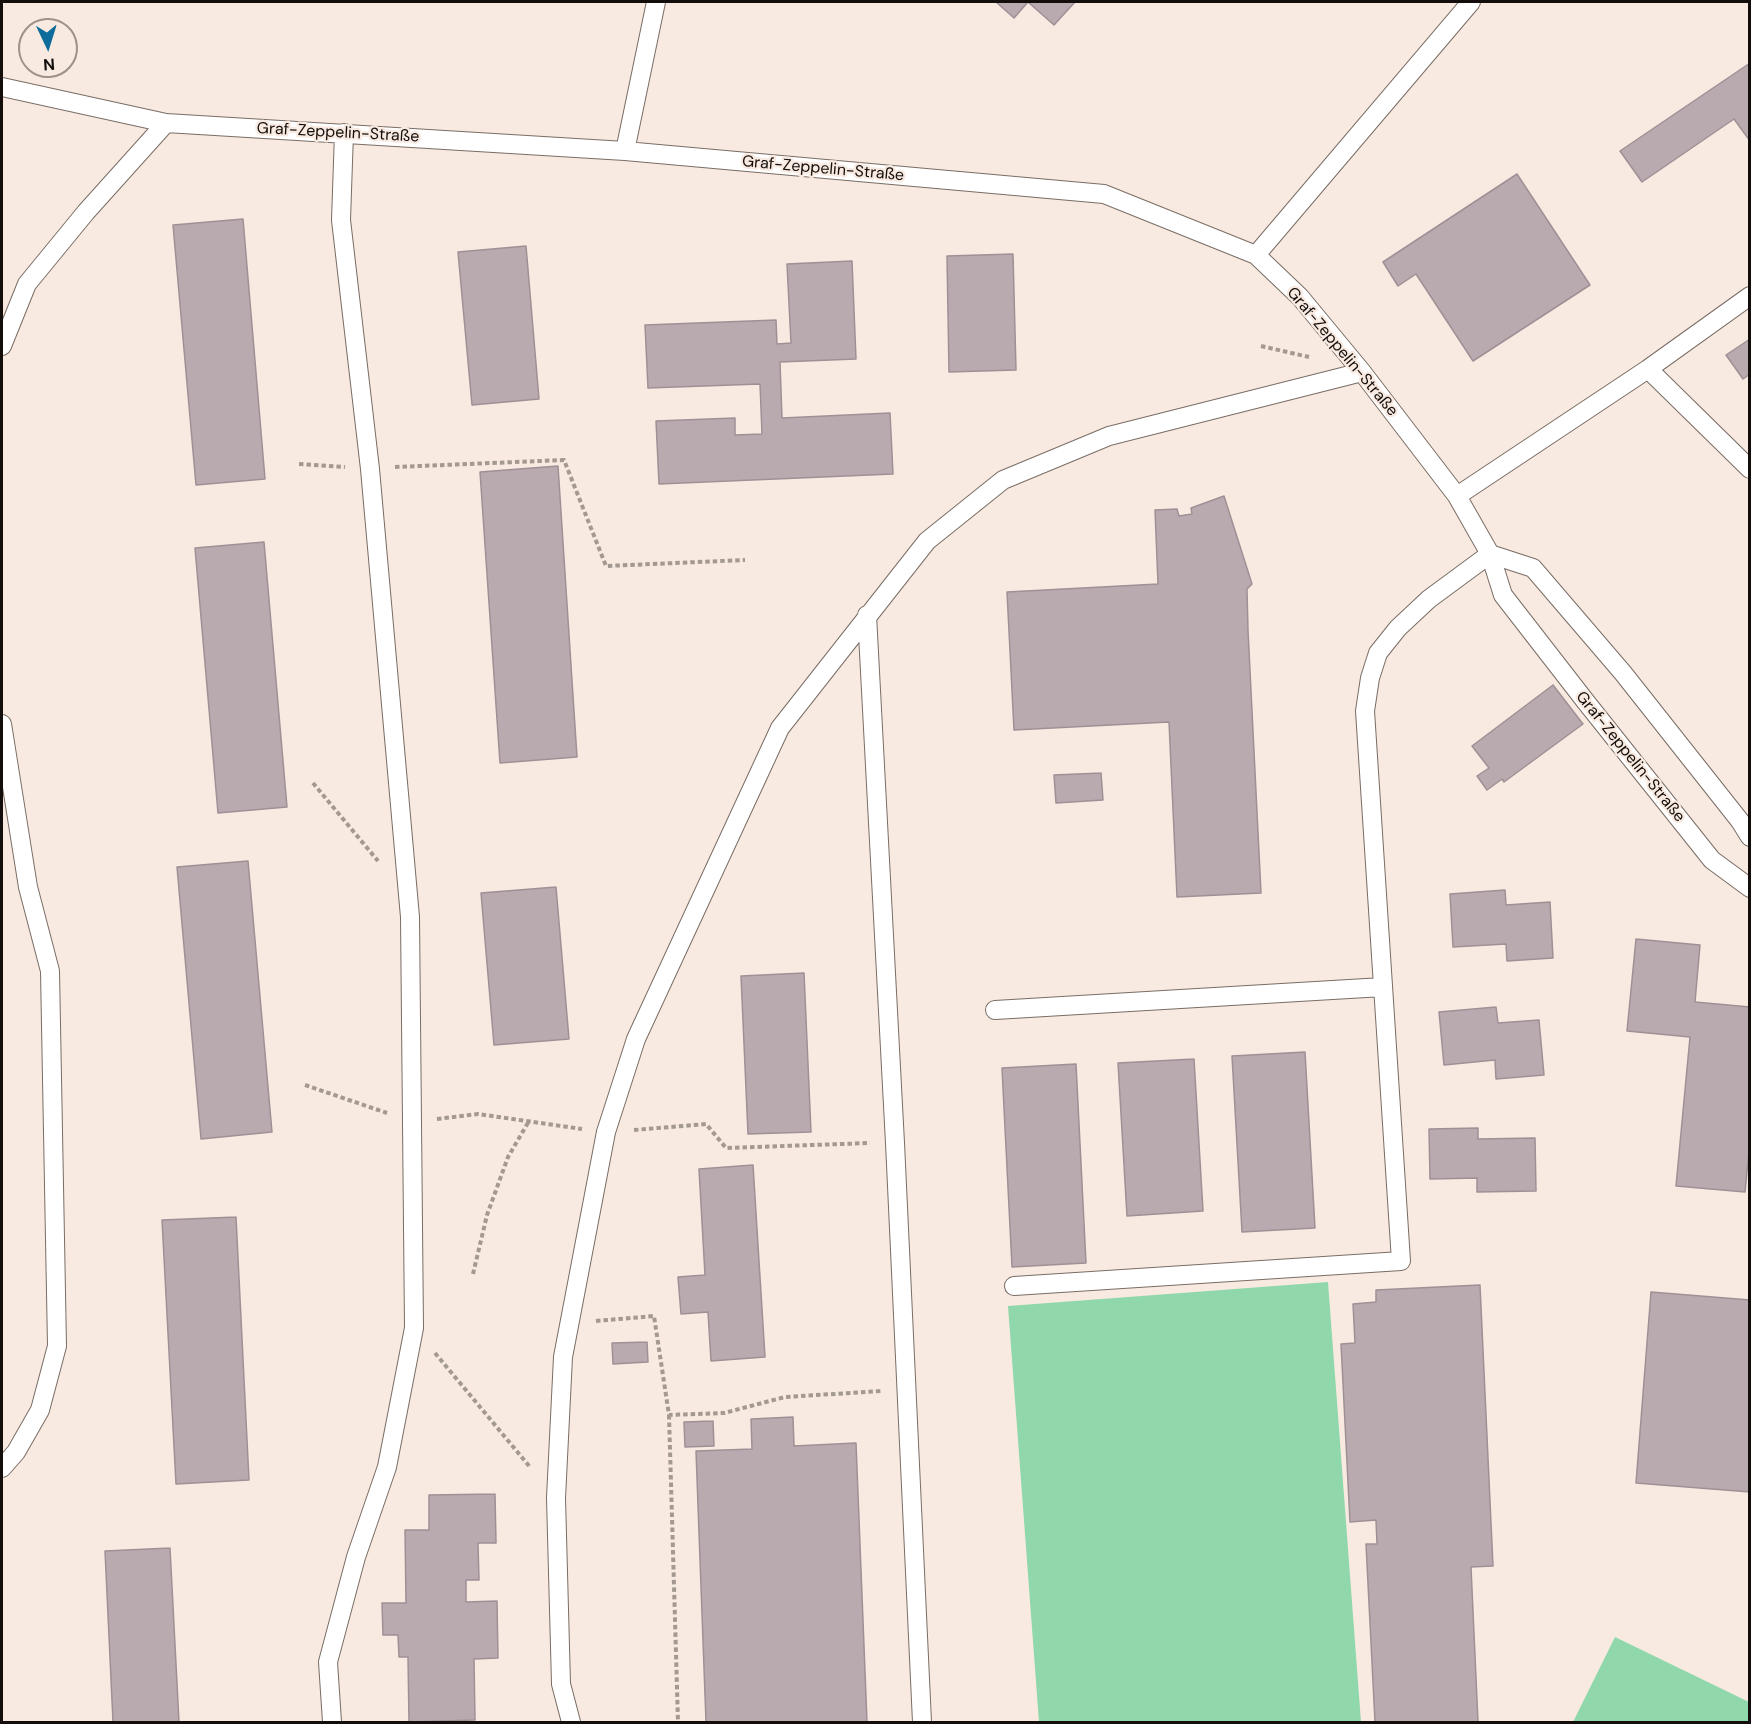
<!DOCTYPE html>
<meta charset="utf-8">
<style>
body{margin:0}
#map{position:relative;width:1751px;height:1724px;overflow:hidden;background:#f8eae1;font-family:"DM Sans",sans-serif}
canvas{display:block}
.frame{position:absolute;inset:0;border:3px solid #130e0b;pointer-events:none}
.north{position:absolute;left:18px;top:18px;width:60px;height:60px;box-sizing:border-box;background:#f8eae1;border:2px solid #9c928b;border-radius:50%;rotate:176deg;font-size:16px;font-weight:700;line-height:24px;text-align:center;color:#130e0b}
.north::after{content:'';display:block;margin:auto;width:21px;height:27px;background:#0e6c9b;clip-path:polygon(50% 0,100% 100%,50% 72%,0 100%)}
</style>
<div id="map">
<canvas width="1751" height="1724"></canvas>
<div class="frame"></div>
<div class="north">N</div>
</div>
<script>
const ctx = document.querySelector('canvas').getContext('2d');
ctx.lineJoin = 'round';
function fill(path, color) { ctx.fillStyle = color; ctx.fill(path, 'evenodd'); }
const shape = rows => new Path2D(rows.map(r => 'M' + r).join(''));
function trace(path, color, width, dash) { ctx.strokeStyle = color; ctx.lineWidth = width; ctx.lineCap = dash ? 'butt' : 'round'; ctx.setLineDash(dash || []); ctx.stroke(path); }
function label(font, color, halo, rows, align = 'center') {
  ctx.font = font + ' "DM Sans",sans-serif'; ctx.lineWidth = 4.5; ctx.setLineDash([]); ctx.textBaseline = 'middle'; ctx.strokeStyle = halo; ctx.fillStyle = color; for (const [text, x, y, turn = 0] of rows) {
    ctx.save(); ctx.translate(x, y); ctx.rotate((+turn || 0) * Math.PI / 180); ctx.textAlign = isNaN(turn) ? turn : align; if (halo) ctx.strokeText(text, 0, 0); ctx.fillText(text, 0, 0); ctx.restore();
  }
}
fill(shape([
 [1328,1282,1361,1722,1039,1722,1008,1306],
 [1615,1637,1749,1702,1749,1722,1573,1722]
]), '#90d8ab');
const building = shape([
 [996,2,1075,2,1054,25,1028,2,1014,18,996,2],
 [1750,63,1750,141,1734,119,1642,182,1620,151,1750,63],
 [1517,174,1590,285,1473,361,1416,274,1398,286,1383,262,1517,174],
 [243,219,265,479,196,485,173,225,243,219],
 [526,246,539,399,472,405,458,252,526,246],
 [1013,254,1016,370,949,372,947,256,1013,254],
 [852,261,856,359,780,362,782,418,890,413,893,474,659,484,656,421,735,418,735,435,762,434,760,384,648,388,645,325,776,320,777,344,791,343,787,264,852,261],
 [1750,339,1750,374,1743,379,1726,355,1750,339],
 [558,466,577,757,500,763,480,472,558,466],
 [1224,496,1252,584,1247,589,1248,630,1261,893,1177,897,1169,722,1014,730,1007,592,1158,584,1155,510,1177,509,1179,516,1192,514,1191,508,1224,496],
 [264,542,287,807,218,813,195,548,264,542],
 [1553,685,1583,724,1504,782,1502,779,1487,790,1477,776,1489,768,1472,746,1553,685],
 [1101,773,1103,800,1056,803,1054,775,1101,773],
 [248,861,272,1132,201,1139,177,867,248,861],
 [556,887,569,1039,494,1045,481,893,556,887],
 [1505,890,1506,905,1550,902,1553,958,1507,961,1506,944,1453,947,1450,894,1505,890],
 [1636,939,1700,945,1695,1002,1750,1007,1750,1141,1745,1192,1676,1186,1690,1037,1627,1031,1636,939],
 [804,973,811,1132,748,1134,741,976,804,973],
 [1496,1007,1498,1023,1539,1020,1544,1075,1496,1079,1495,1060,1444,1065,1439,1012,1496,1007],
 [1305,1052,1315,1228,1242,1232,1232,1056,1305,1052],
 [1194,1059,1203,1211,1127,1216,1118,1063,1194,1059],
 [1076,1064,1086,1263,1012,1267,1002,1068,1076,1064],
 [1478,1128,1478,1139,1535,1138,1536,1191,1477,1192,1477,1178,1430,1179,1429,1129,1478,1128],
 [753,1165,765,1357,711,1361,708,1312,681,1314,678,1277,705,1275,699,1169,753,1165],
 [236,1217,249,1480,176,1484,162,1220,236,1217],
 [1480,1285,1493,1566,1471,1567,1478,1722,1375,1722,1366,1544,1377,1544,1376,1520,1350,1522,1341,1344,1355,1343,1353,1304,1376,1302,1376,1290,1480,1285],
 [1651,1292,1750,1300,1750,1492,1636,1483,1651,1292],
 [647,1342,648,1362,613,1364,612,1343,647,1342],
 [793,1417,794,1446,856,1443,867,1722,706,1722,696,1451,752,1449,751,1419,793,1417],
 [713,1421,714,1446,685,1447,684,1422,713,1421],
 [495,1494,496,1543,478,1543,479,1580,466,1580,466,1602,497,1601,498,1658,474,1659,475,1720,409,1722,408,1657,399,1657,398,1635,383,1635,382,1603,406,1603,405,1530,429,1530,429,1495,495,1494],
 [170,1548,179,1722,113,1722,105,1551,170,1548]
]);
fill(building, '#b9aab0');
trace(building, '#9f9096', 1.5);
const service = shape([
 [2,87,166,123,625,151,1104,194,1256,255,1300,297,1362,372,1457,496,1490,554,1503,595,1586,702,1712,860,1750,888],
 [625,151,656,2],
 [1256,255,1471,2],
 [2,346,27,284,86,212,166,123],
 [1648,369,1750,296],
 [1457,496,1648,369,1750,469],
 [1490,554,1533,568,1623,673,1740,821,1750,837],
 [867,615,895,1143,922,1722],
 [2,724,28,887,50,971,57,1346,40,1410,16,1452,2,1468],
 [995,1010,1383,987],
 [1014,1286,1401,1261,1365,711,1370,678,1378,653,1398,628,1429,599,1490,554],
 [332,1722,328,1662,356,1557,387,1467,414,1328,410,917,370,469,341,220,344,133],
 [571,1722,561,1684,556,1498,563,1357,606,1132,636,1039,780,728,927,541,1003,480,1109,436,1362,372]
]);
trace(service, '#796d65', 20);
trace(shape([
 [1261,346,1309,357],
 [299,464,345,467],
 [395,467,564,460,606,566,745,560],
 [313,783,378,861],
 [305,1085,387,1113],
 [437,1119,478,1114,582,1129],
 [634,1130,706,1124,726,1148,870,1143],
 [473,1274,487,1215,508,1157,529,1121],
 [596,1321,654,1316,669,1415,724,1413,785,1397,882,1391],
 [435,1353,530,1467],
 [669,1415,678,1722]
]), '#a39992', 4, [4.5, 3]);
trace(service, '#fff', 18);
label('16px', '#130e0b', '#f8eae1', [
 ["Graf-Zeppelin-Straße",338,133,3],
 ["Graf-Zeppelin-Straße",823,169,5],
 ["Graf-Zeppelin-Straße",1342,352,50],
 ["Graf-Zeppelin-Straße",1630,757,51]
]);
</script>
